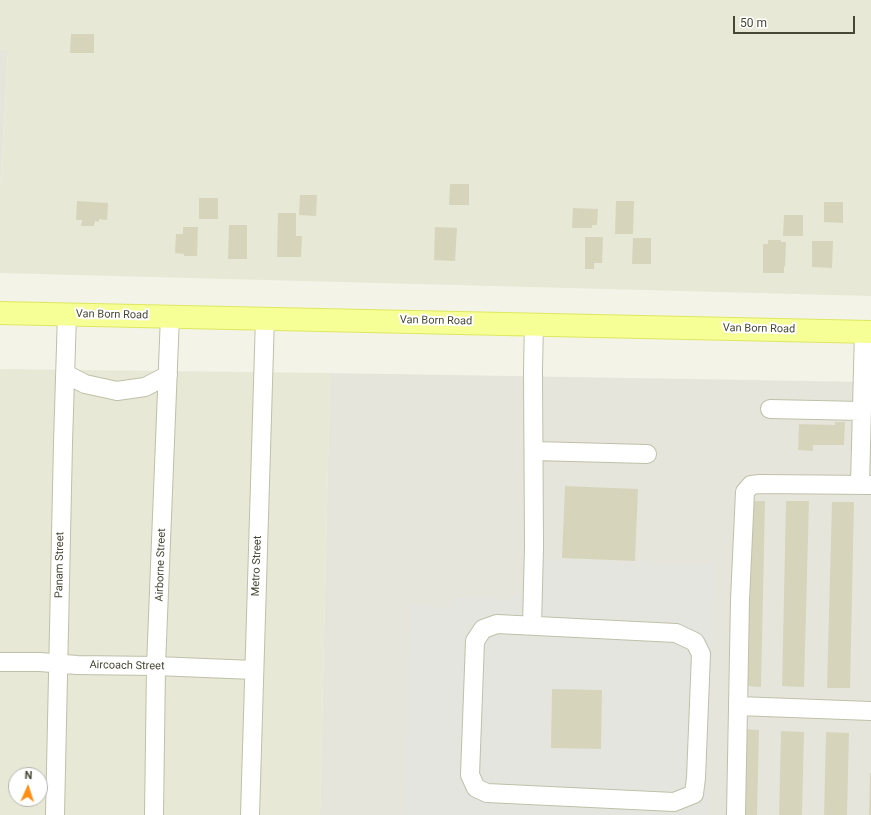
<!DOCTYPE html>
<style>
body{margin:0}
#map{position:relative;width:871px;height:815px;overflow:hidden;background:#f3f4e7;font-family:Roboto,sans-serif}
canvas{display:block}
.north{position:absolute;left:8px;top:767px;width:40px;height:40px;box-sizing:border-box;background:#fff;border:1px solid #b5b5af;border-radius:50%;rotate:3deg;font-size:11px;font-weight:700;line-height:16px;text-align:center;color:#474736}
.north::after{content:'';display:block;margin:auto;width:14px;height:18px;background:#ff8f13;clip-path:polygon(50% 0,100% 100%,50% 72%,0 100%)}
.scale{position:absolute;left:733px;top:16px;width:122px;height:18px;box-sizing:border-box;border:2px solid #474736;border-top:0;padding-left:5px;font-size:12px;line-height:14px;white-space:nowrap;color:#474736;-webkit-text-stroke:3px #fff;paint-order:stroke}
</style>
<div id="map">
<canvas width="871" height="815"></canvas>
<div class="north">N</div>
<div class="scale">50 m</div>
</div>
<script>
const ctx = document.querySelector('canvas').getContext('2d');
ctx.lineJoin = 'round';
function fill(path, color) { ctx.fillStyle = color; ctx.fill(path, 'evenodd'); }
const shape = rows => new Path2D(rows.map(r => 'M' + r).join(''));
function trace(path, color, width, dash) { ctx.strokeStyle = color; ctx.lineWidth = width; ctx.lineCap = dash ? 'butt' : 'round'; ctx.setLineDash(dash || []); ctx.stroke(path); }
function label(font, color, halo, rows, align = 'center') {
  ctx.font = font + ' Roboto,sans-serif'; ctx.lineWidth = 4; ctx.setLineDash([]); ctx.textBaseline = 'middle'; ctx.strokeStyle = halo; ctx.fillStyle = color; for (const [text, x, y, turn = 0] of rows) {
    ctx.save(); ctx.translate(x, y); ctx.rotate((+turn || 0) * Math.PI / 180); ctx.textAlign = isNaN(turn) ? turn : align; if (halo) ctx.strokeText(text, 0, 0); ctx.fillText(text, 0, 0); ctx.restore();
  }
}
fill(shape([
 [0,0,871,0,871,296,0,273,0,191,8,52,0,51],
 [0,369,330,373,320,815,0,815],
 [16,775,40,775,40,799,16,799]
]), '#e7e8d5');
fill(shape([
 [0,51,8,51,0,191],
 [330,373,871,382,871,815,320,815]
]), '#e6e5dc');
fill(shape([
 [522,558,715,564,707,815,404,815,411,606,449,608,453,598,508,599,519,593,522,583]
]), '#e5e5df');
fill(shape([
 [71,34,94,34,94,53,70,53],
 [450,184,469,184,469,205,449,205],
 [300,195,317,195,316,216,299,215],
 [199,198,218,198,218,219,199,219],
 [77,201,108,203,107,220,99,219,99,222,95,221,94,226,81,226,82,220,76,220],
 [616,201,634,201,633,234,615,234],
 [824,202,843,202,843,223,824,222],
 [573,208,598,209,597,225,592,225,592,228,572,228],
 [278,213,296,213,296,236,302,236,301,257,277,257],
 [784,215,803,215,803,236,783,236],
 [229,225,247,225,247,259,228,259],
 [183,227,198,227,197,256,184,256,184,254,175,253,176,234,183,234],
 [435,227,457,228,455,261,434,260],
 [585,237,603,237,602,263,594,263,594,269,585,269],
 [633,238,651,238,651,264,632,264],
 [768,240,781,240,781,242,786,242,785,267,784,266,784,273,763,273,763,244,768,244],
 [812,241,833,241,832,268,812,267],
 [835,422,845,422,844,445,813,445,813,451,798,450,799,424,835,425],
 [565,486,638,489,635,561,562,558],
 [750,501,765,501,761,687,746,686],
 [786,501,809,501,804,687,782,686],
 [832,502,854,502,850,688,827,688],
 [552,689,602,690,601,749,551,748],
 [744,729,759,730,757,815,743,815],
 [781,731,804,732,802,815,779,815],
 [826,732,849,733,847,815,824,815],
 [870,773,871,773,871,815,869,815]
]), '#d6d5bc');
const minor = shape([
 [66,374,85,384,117,391,145,387,168,375],
 [770,409,862,411],
 [534,451,647,454],
 [860,485,864,331],
 [497,624,676,633,695,642,701,654,696,778,694,794,674,802,487,793,476,788,470,775,475,641,483,629,497,624],
 [532,625,534,547,533,370,534,323],
 [0,662,40,662,77,665,156,666,254,670],
 [738,706,871,711],
 [55,815,63,443,67,314],
 [154,815,156,666,170,316],
 [250,815,265,317],
 [736,815,740,600,745,492,751,485,760,484,871,485]
]);
const major = shape([
 [0,313,871,332]
]);
trace(minor, '#bfc0a9', 20);
trace(major, '#dee761', 24);
trace(minor, '#fff', 18);
trace(major, '#f6ff95', 22);
label('11px', '#474736', '#fff', [
 ["Van Born Road",112,315,1],
 ["Van Born Road",436,321,1],
 ["Van Born Road",759,329,1],
 ["Panam Street",60,565,-89],
 ["Airborne Street",161,565,-88],
 ["Metro Street",257,566,-88],
 ["Aircoach Street",127,666,1]
]);
</script>
